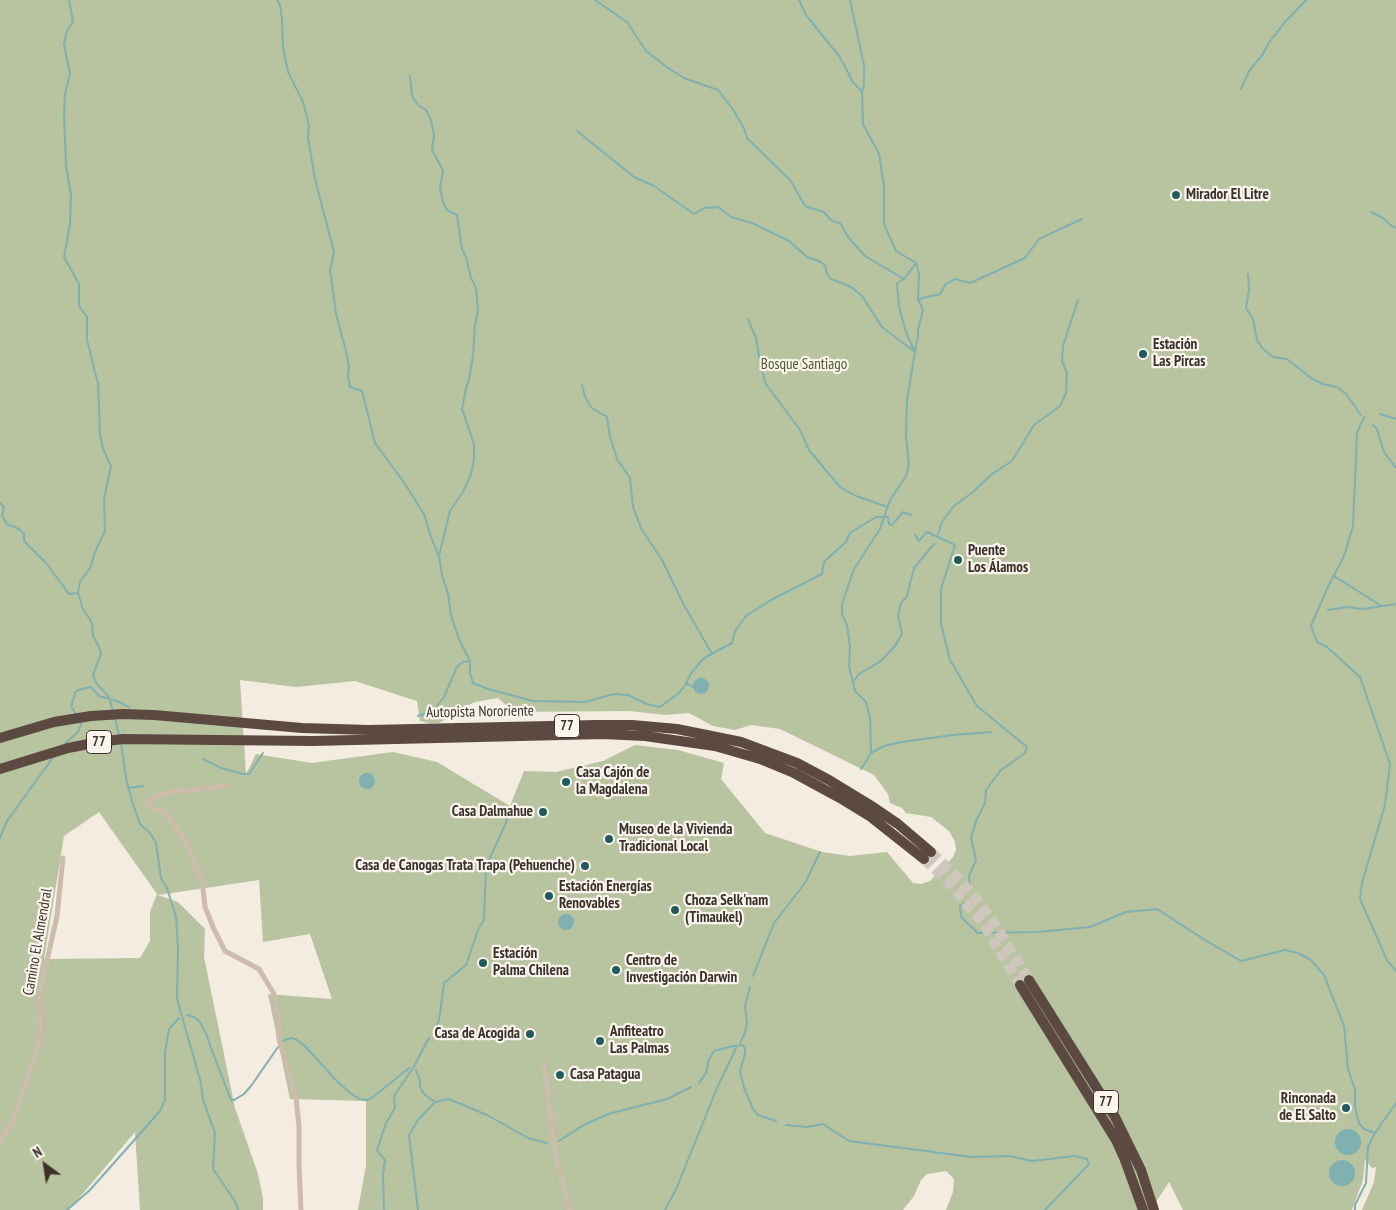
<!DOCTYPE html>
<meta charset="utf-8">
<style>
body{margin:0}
#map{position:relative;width:1396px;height:1210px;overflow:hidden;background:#f4ebe1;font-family:"PT Sans Narrow",sans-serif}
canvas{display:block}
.north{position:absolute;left:20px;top:1140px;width:50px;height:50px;-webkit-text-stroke:4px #fbf5ee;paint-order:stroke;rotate:329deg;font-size:14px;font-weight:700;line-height:20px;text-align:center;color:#3b302b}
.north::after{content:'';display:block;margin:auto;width:18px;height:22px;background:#3b302b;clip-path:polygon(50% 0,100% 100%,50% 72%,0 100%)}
</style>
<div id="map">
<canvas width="1396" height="1210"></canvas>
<div class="north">N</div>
</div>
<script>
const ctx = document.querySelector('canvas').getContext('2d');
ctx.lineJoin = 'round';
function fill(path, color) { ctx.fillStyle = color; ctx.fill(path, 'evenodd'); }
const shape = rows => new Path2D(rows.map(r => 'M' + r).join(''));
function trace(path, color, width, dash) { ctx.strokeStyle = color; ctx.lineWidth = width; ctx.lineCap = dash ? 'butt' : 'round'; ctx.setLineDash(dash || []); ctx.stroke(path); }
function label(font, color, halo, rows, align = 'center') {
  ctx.font = font + ' "PT Sans Narrow",sans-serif'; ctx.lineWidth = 4.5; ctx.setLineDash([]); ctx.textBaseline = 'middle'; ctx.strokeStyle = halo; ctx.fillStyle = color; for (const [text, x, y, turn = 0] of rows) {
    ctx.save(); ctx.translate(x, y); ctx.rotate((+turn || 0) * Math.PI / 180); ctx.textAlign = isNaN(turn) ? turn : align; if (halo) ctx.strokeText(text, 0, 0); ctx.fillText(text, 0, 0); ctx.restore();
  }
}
fill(shape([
 [0,0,1396,0,1396,1210,1362,1210,1374,1182,1376,1167,1372,1168,1365,1160,1363,1180,1352,1210,1183,1210,1169,1182,1151,1210,946,1210,953,1192,954,1179,946,1171,927,1174,921,1180,914,1196,903,1210,358,1210,366,1165,366,1101,290,1099,268,994,332,999,310,934,263,942,259,880,158,895,178,902,205,929,204,957,235,1108,258,1174,263,1198,263,1210,140,1210,135,1132,69,1210,0,1210],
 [240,680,296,687,355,681,417,701,420,721,429,723,439,723,459,710,475,702,498,698,514,712,630,711,665,715,689,713,713,726,735,730,751,725,780,729,874,775,888,794,890,803,902,808,906,813,931,817,949,831,955,842,956,850,953,857,930,881,921,884,913,883,887,852,850,856,822,852,765,833,721,779,724,763,678,750,635,745,603,761,556,772,524,771,510,806,437,762,393,752,312,763,256,754,246,774],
 [99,812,157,894,150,912,150,941,140,958,44,959,64,836]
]), '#b8c4a0');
fill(shape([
 '693 686a8 8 0 1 1 16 0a8 8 0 1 1-16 0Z',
 '359 781a8 8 0 1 1 16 0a8 8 0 1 1-16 0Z',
 '558 922a8 8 0 1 1 16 0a8 8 0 1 1-16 0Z',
 '1335 1142a13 13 0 1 1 26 0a13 13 0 1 1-26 0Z',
 '1329 1173a13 13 0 1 1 26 0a13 13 0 1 1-26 0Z'
]), '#7fb0b2');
trace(shape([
 [69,0,73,22,67,31,64,44,70,74,65,94,64,115,66,165,71,195,70,224,64,257,79,284,79,306,87,317,87,340,98,384,100,434,103,449,111,466,104,499,105,531,95,552,90,568,80,582,78,593,83,609,92,623,93,636,99,647,101,653,93,675,96,683,109,697],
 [277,0,280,5,282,19,283,47,288,72,303,102,309,125,308,138,315,179,334,252,330,270,336,314,346,351,349,366,348,376,350,387,362,391,375,443,403,481,424,514,431,537,439,557,442,575,448,593,451,616,459,639,470,661],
 [595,0,627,22,646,51,668,68,684,78,718,90,732,108,744,128,747,138,790,180,805,206,824,212,831,220,841,224,848,237,865,256,904,279],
 [799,0,806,15,839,56,848,72,852,81,862,92],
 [850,0,864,65,864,86,862,92,863,124,879,154,884,186,884,224,896,251,916,263,904,279,897,283,899,307,906,332,915,352,907,400,906,436,909,465,906,476,890,500,880,529,854,569,842,604,842,614,847,625,850,647,849,666,855,691,866,702,870,718,871,753,861,769],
 [410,76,412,96,418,105,426,110,431,120,434,135,432,150,443,170,440,188,443,202,447,210,457,215,462,249,466,257,471,278,476,288,478,310,475,325,473,356,469,380,466,388,462,409,474,444,474,460,471,474,463,492,450,511,439,556],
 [1241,89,1249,71,1263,54,1268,44,1285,22,1306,0],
 [577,131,634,177,654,186,694,214,704,208,718,207,731,217,752,223,789,241,807,257,819,261,826,266,826,272,831,279,851,287,862,296,882,327,915,352,918,336,918,330,923,310,918,299,919,274,916,263],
 [1371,212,1383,218,1393,227,1396,228],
 [1248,274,1249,289,1246,308,1253,319,1257,340,1262,348,1273,357,1287,359,1311,378,1323,384,1337,387,1346,394,1361,415],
 [919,299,940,294,946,284,955,279,970,283,1025,258,1039,239,1082,219],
 [748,319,756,338,761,368,766,384,800,430,809,450,840,487,856,496,888,507],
 [582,384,585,397,592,408,607,417,610,437,617,459,630,478,633,507,641,528,662,560,684,605,712,654],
 [1380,414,1396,419],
 [1364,417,1357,433,1353,526,1344,556,1326,591,1311,626,1317,642,1327,647,1360,677,1390,764,1385,805,1362,883,1360,899,1387,960,1396,971],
 [1373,425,1377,429,1384,452,1396,468],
 [0,503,4,507,2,516,7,524,19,529,24,534,24,541,46,563,69,594,78,593],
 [938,534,942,522,954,506,973,492,992,474,1012,461,1034,425,1060,406,1066,393,1067,373,1062,361,1063,346,1078,300],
 [915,535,919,541,927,532,955,545,941,589,941,624,950,660,977,706,1027,747,1025,753,1001,770,986,790,985,803,976,821,971,838,976,860,969,876,970,889],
 [1334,576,1380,605],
 [1328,610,1347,607,1363,609,1396,604],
 [470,661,470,673,473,683,488,689,533,701,585,702,614,694,628,695,647,704,660,707,679,693,686,684],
 [853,682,859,674,881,661,895,646,902,634,898,615,901,603,907,596,914,568,934,544],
 [693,687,686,683,692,672,704,658,732,643,735,631,746,616,771,600,822,574,824,562,846,542,850,533,876,517,888,517,889,524,892,525,903,512,911,515],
 [110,701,113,711],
 [76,714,71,707,75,693,78,690,91,687,99,696,117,701,129,707],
 [418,716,434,710,444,697,457,667,463,662,470,661],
 [115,718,119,735],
 [121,742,126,778,132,801,140,824,150,833,156,843,161,878,167,888,176,917,178,949,177,999,201,1083,203,1100,215,1133,213,1169,236,1203,238,1210],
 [61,747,78,732,82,722],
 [871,753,884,746,901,742,953,735,991,732],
 [203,759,221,768,243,774,249,774,263,753],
 [128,788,143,786],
 [0,838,7,821,54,756],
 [964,903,960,906,961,917,978,933,1037,932,1090,927,1126,912,1157,909,1205,940,1241,961,1285,950,1298,953,1311,960,1324,975,1344,1026,1348,1069,1355,1089,1355,1107,1359,1123,1364,1129,1375,1133],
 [753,976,774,923,805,883,820,852],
 [187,1015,194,1017,200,1022,206,1034,211,1048,231,1100,234,1100,244,1094,251,1086,278,1047],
 [435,1029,439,1020,444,983,466,965,478,930,484,920,486,866,506,823,508,807],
 [282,1041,291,1038,297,1040,304,1045,334,1078,350,1093,359,1099,368,1100,373,1097,409,1068],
 [740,1043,745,1033,747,1022,745,1006,750,987],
 [416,1070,420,1081,420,1087,424,1094,435,1102],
 [699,1083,706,1073,709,1059,714,1051,733,1046,743,1045,745,1048,745,1054,740,1071,744,1088,753,1109,758,1115,776,1121],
 [786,1125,807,1127,823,1124,849,1141,971,1157,1010,1156,1032,1161,1075,1156,1087,1159,1089,1164,1045,1210],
 [559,1141,582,1126,608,1114,667,1099,691,1087],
 [67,1210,90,1190,160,1111,165,1100,165,1053,169,1029,179,1018],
 [384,1210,383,1174,385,1160,377,1150,386,1123,395,1108,394,1096,413,1068,429,1038],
 [418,1210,409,1135,418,1120,435,1102,449,1099,487,1115,528,1138,547,1143],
 [665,1210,677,1187,717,1088,737,1046],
 [1355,1210,1355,1205,1366,1183,1368,1147,1375,1133,1396,1103]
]), '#7fb0b2', 2);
trace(shape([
 [931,852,960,880,976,898,992,920,1029,980],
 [924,859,953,887,984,925,1020,985]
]), '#cfc6bd', 10, [10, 5]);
trace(shape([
 [226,786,166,793,150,799,148,803,151,807,166,814,184,839,202,880,205,907,213,927,225,951,259,969,274,994,278,1021,279,1039,296,1097,299,1127,299,1165,301,1210],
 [544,1061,556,1157,570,1210],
 [0,1142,12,1122,40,1041,41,1018,39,996,57,916,63,858]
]), '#cdbbac', 5);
trace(shape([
 [0,738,54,722,91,716,123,714,154,715,302,728,369,730,596,725,632,725,677,729,741,742,797,763,829,780,870,805,898,824,931,852],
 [0,769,68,748,99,742,123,739,313,741,603,734,645,736,715,746,760,759,794,773,840,798,871,817,924,859],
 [1029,980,1115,1117,1141,1170,1154,1210],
 [1020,985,1116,1140,1125,1160,1143,1210]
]), '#5c4a42', 10);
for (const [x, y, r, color] of [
 [1176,195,5,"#1f5a5e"],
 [1143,354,5,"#1f5a5e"],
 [958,560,5,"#1f5a5e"],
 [566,782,5,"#1f5a5e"],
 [543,812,5,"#1f5a5e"],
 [609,839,5,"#1f5a5e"],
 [585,866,5,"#1f5a5e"],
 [549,896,5,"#1f5a5e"],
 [675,910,5,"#1f5a5e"],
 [483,963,5,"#1f5a5e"],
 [616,970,5,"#1f5a5e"],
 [530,1034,5,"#1f5a5e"],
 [600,1041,5,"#1f5a5e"],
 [560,1075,5,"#1f5a5e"],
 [1346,1108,5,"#1f5a5e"]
]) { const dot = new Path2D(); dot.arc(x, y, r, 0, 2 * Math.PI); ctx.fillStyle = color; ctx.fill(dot); trace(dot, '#fbf5ee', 2); }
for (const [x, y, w] of [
 [567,726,25],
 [99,742,25],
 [1106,1102,25]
]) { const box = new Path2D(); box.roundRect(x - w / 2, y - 11.5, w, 23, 4); ctx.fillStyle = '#fbf5ee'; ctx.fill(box); trace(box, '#3b302b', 1); }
label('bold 14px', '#3b302b', null, [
 ["77",567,726],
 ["77",99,742],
 ["77",1106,1102]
]);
label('bold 15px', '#3b302b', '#fbf5ee', [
 ["Mirador El Litre",1186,195],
 ["Estación",1153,345],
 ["Las Pircas",1153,362],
 ["Puente",968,551],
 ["Los Álamos",968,568],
 ["Casa Cajón de",576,773],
 ["la Magdalena",576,790],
 ["Casa Dalmahue",533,812,"right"],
 ["Museo de la Vivienda",619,830],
 ["Tradicional Local",619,847],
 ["Casa de Canogas Trata Trapa (Pehuenche)",575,866,"right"],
 ["Estación Energías",559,887],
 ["Renovables",559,904],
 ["Choza Selk'nam",685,901],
 ["(Timaukel)",685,918],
 ["Estación",493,954],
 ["Palma Chilena",493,971],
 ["Centro de",626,961],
 ["Investigación Darwin",626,978],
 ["Anfiteatro",610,1032],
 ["Las Palmas",610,1049],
 ["Casa de Acogida",520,1034,"right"],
 ["Casa Patagua",570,1075],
 ["Rinconada",1336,1099,"right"],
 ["de El Salto",1336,1116,"right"]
], 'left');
label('15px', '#4a5a2e', '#fbf5ee', [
 ["Bosque Santiago",804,365]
]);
label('15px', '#3b302b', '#fbf5ee', [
 ["Autopista Nororiente",480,712,-1],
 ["Camino El Almendral",38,942,-80]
]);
</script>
